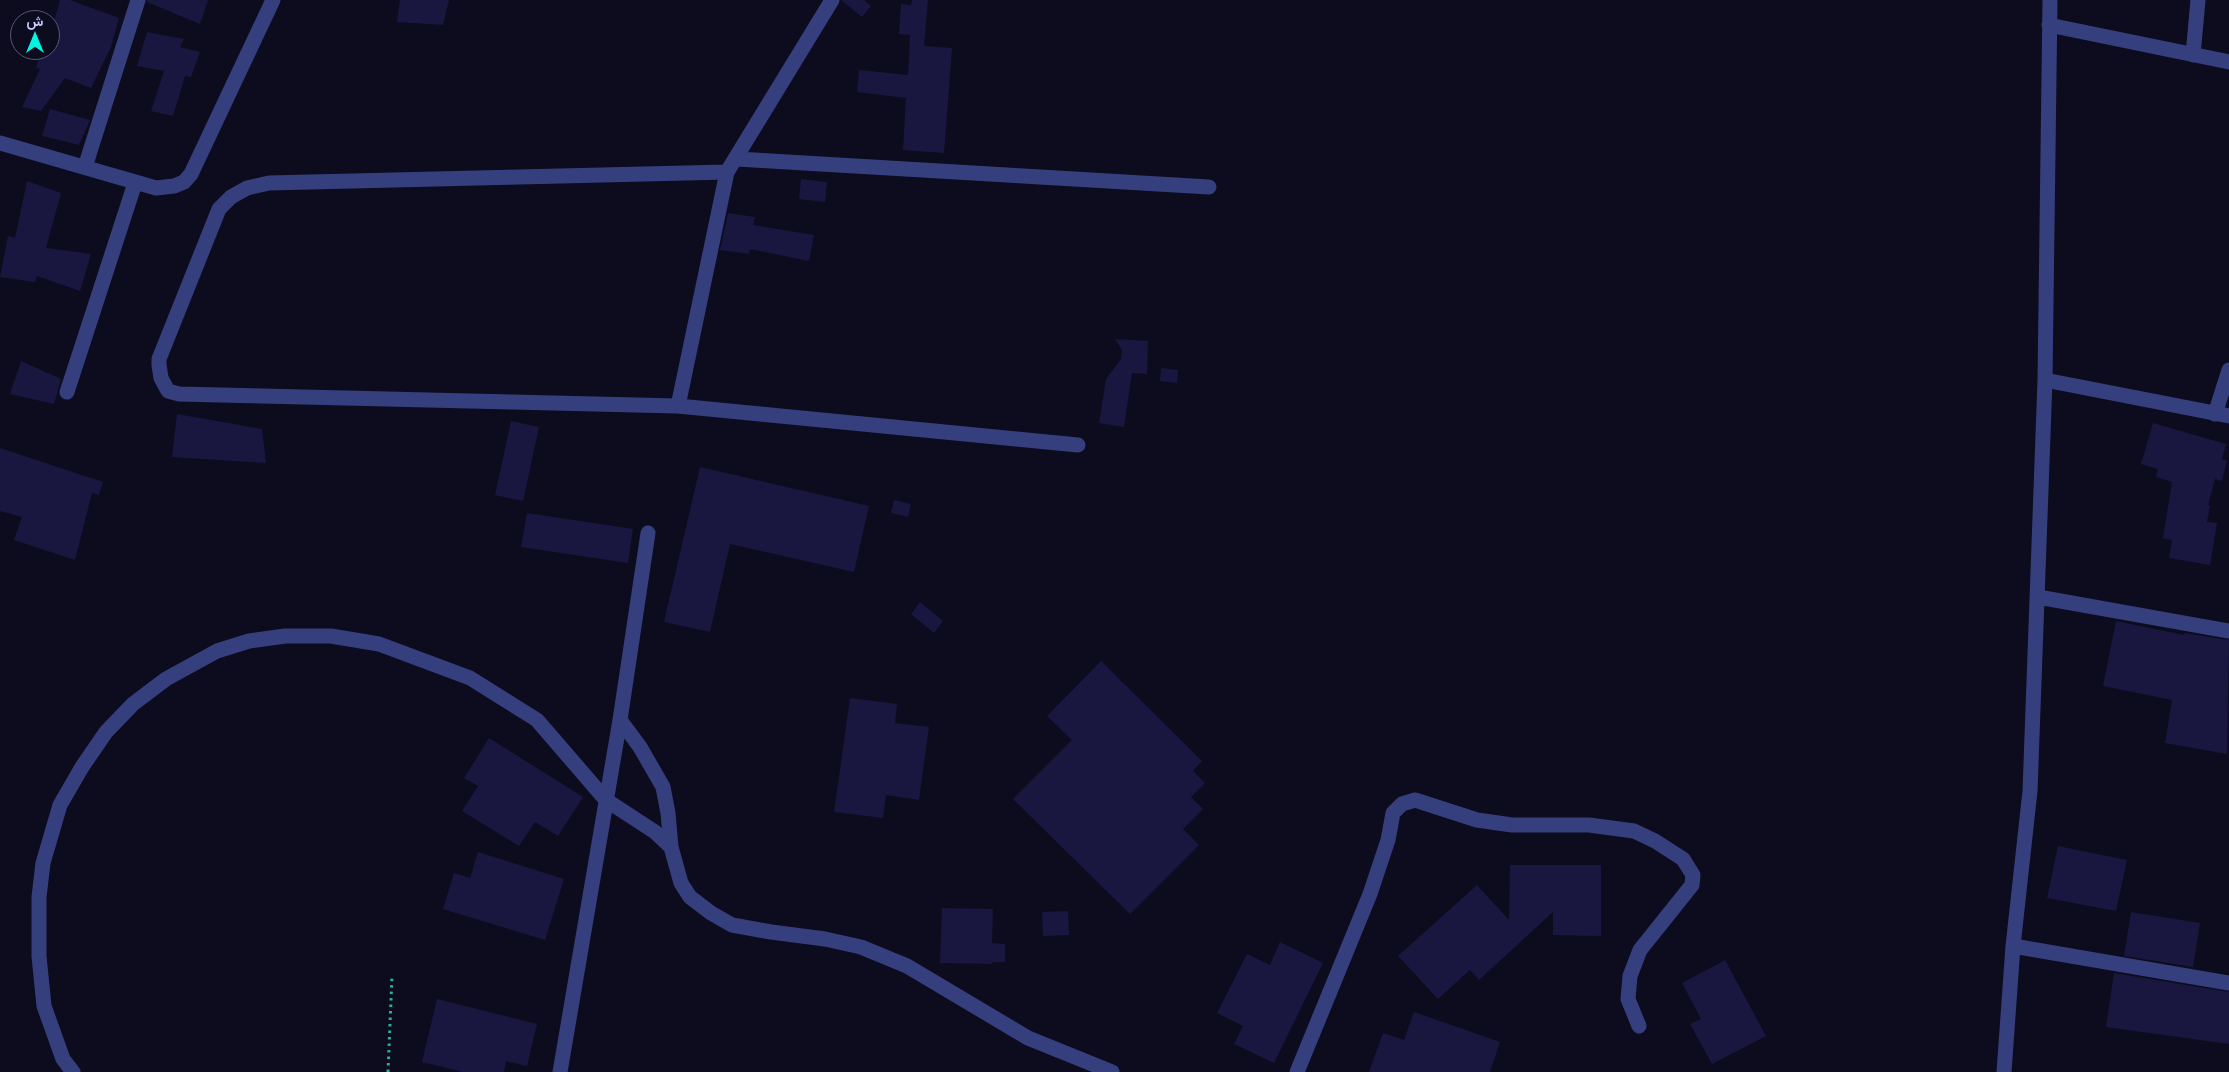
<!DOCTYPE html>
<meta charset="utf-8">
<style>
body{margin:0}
#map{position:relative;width:2229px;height:1072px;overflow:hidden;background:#0c0c1e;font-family:"Asap Condensed",Vazirmatn,sans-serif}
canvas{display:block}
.north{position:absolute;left:10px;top:10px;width:50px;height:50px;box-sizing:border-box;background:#0c0c1e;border:1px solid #585878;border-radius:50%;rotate:0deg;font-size:14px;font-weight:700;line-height:20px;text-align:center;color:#c9cbff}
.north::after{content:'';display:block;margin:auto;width:18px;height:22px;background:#00f4e4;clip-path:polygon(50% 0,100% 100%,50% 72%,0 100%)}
</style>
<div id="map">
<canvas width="2229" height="1072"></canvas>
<div class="north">ش</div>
</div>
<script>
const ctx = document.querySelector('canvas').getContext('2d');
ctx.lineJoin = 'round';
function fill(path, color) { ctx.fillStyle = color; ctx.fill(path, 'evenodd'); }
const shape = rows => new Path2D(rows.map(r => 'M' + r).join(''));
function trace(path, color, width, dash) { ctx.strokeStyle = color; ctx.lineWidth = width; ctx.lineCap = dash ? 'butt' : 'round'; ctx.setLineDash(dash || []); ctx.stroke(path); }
fill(shape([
 [60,0,70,0,119,18,111,47,91,88,65,78,41,111,22,107,40,69,36,68,41,50,50,50,50,35],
 [147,0,208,0,200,24,147,2],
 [400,0,449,0,443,25,397,22],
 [841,0,864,0,871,6,862,17],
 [912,0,928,0,924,46,952,48,944,153,903,150,906,98,857,92,859,70,908,75,910,35,899,34,901,4,911,5],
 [147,32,184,39,180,47,200,52,191,77,185,76,173,116,151,111,164,71,137,66],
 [50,109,90,120,79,145,42,136],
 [801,179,827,182,825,202,799,199],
 [27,181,61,193,46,248,91,254,80,291,37,276,35,282,0,277,8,236,15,238],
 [728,213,755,217,753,225,814,235,809,261,750,249,749,254,720,250],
 [1115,339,1148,341,1147,374,1132,373,1124,427,1099,423,1106,379,1121,359,1122,350],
 [21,361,61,379,54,404,10,394],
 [1161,368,1178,370,1177,383,1160,381],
 [177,414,262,429,266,463,172,457],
 [511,421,539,427,523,501,495,495],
 [2153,423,2226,444,2222,459,2227,461,2222,481,2215,479,2208,505,2210,506,2207,522,2217,523,2210,565,2169,558,2172,540,2163,538,2172,482,2156,477,2158,469,2141,464],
 [0,448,103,482,99,495,92,493,75,560,14,540,22,517,0,511],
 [700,467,869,506,854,572,730,544,710,632,664,622],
 [894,500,911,504,908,517,891,513],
 [527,513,633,529,628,563,521,547],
 [920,602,943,621,934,633,911,614],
 [2116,621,2184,635,2184,633,2229,640,2227,754,2165,743,2172,700,2103,686],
 [1101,661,1202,761,1193,771,1205,783,1191,797,1203,809,1183,829,1199,845,1130,914,1013,799,1072,740,1047,716],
 [850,698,897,704,895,723,929,727,919,800,886,795,883,818,834,812],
 [489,738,583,797,558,836,535,822,519,846,462,811,478,786,464,778],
 [2058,846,2127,860,2116,911,2047,898],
 [478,852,564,879,545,940,443,909,454,873,470,878],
 [1510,865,1601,865,1601,936,1553,935,1553,912,1479,980,1470,970,1438,999,1398,956,1477,885,1509,920],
 [942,908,993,909,992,943,1005,944,1005,962,992,962,992,964,940,963],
 [1068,911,1069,935,1043,936,1042,912],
 [2131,912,2200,923,2193,967,2124,956],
 [1280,942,1323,963,1274,1063,1234,1044,1243,1026,1217,1013,1247,954,1270,965],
 [1725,960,1766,1036,1712,1064,1690,1024,1701,1019,1682,983],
 [2114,973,2229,992,2229,1044,2106,1027],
 [437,999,537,1024,527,1066,506,1061,504,1072,463,1072,422,1062],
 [1414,1012,1500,1042,1490,1072,1369,1072,1383,1033,1404,1040]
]), '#19173f');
trace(shape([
 [388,1072,392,976]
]), '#2bb093', 3, [2.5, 4]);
trace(shape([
 [832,0,727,172,678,406,1078,445],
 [2049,25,2229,62],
 [2193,55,2198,0],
 [0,143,156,188,174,186,184,182,191,174,273,0],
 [737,159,1209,187],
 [85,167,138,0],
 [2045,380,2229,416],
 [67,392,135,183],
 [678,406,179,394,168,391,161,378,159,365,159,359,219,209,231,197,247,188,269,183,727,172],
 [2215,414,2229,370],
 [2038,597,2229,631],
 [620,720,640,747,663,787,668,813,671,847,681,883,690,897,711,913,732,925,771,932,825,939,861,947,907,966,1028,1038,1112,1072],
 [2013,946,2229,983],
 [73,1072,63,1059,44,1006,39,956,39,897,43,863,60,805,82,767,106,732,133,704,166,679,217,651,249,641,285,636,331,636,379,644,470,678,537,720,606,800,655,832,671,847],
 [560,1072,620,720,648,533],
 [1297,1072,1370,894,1388,840,1393,813,1402,804,1415,800,1477,820,1512,825,1589,825,1634,831,1655,841,1683,859,1693,875,1692,885,1640,950,1630,976,1628,999,1639,1026],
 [2004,1072,2013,946,2030,791,2045,380,2050,0]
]), '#363f7e', 15);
</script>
